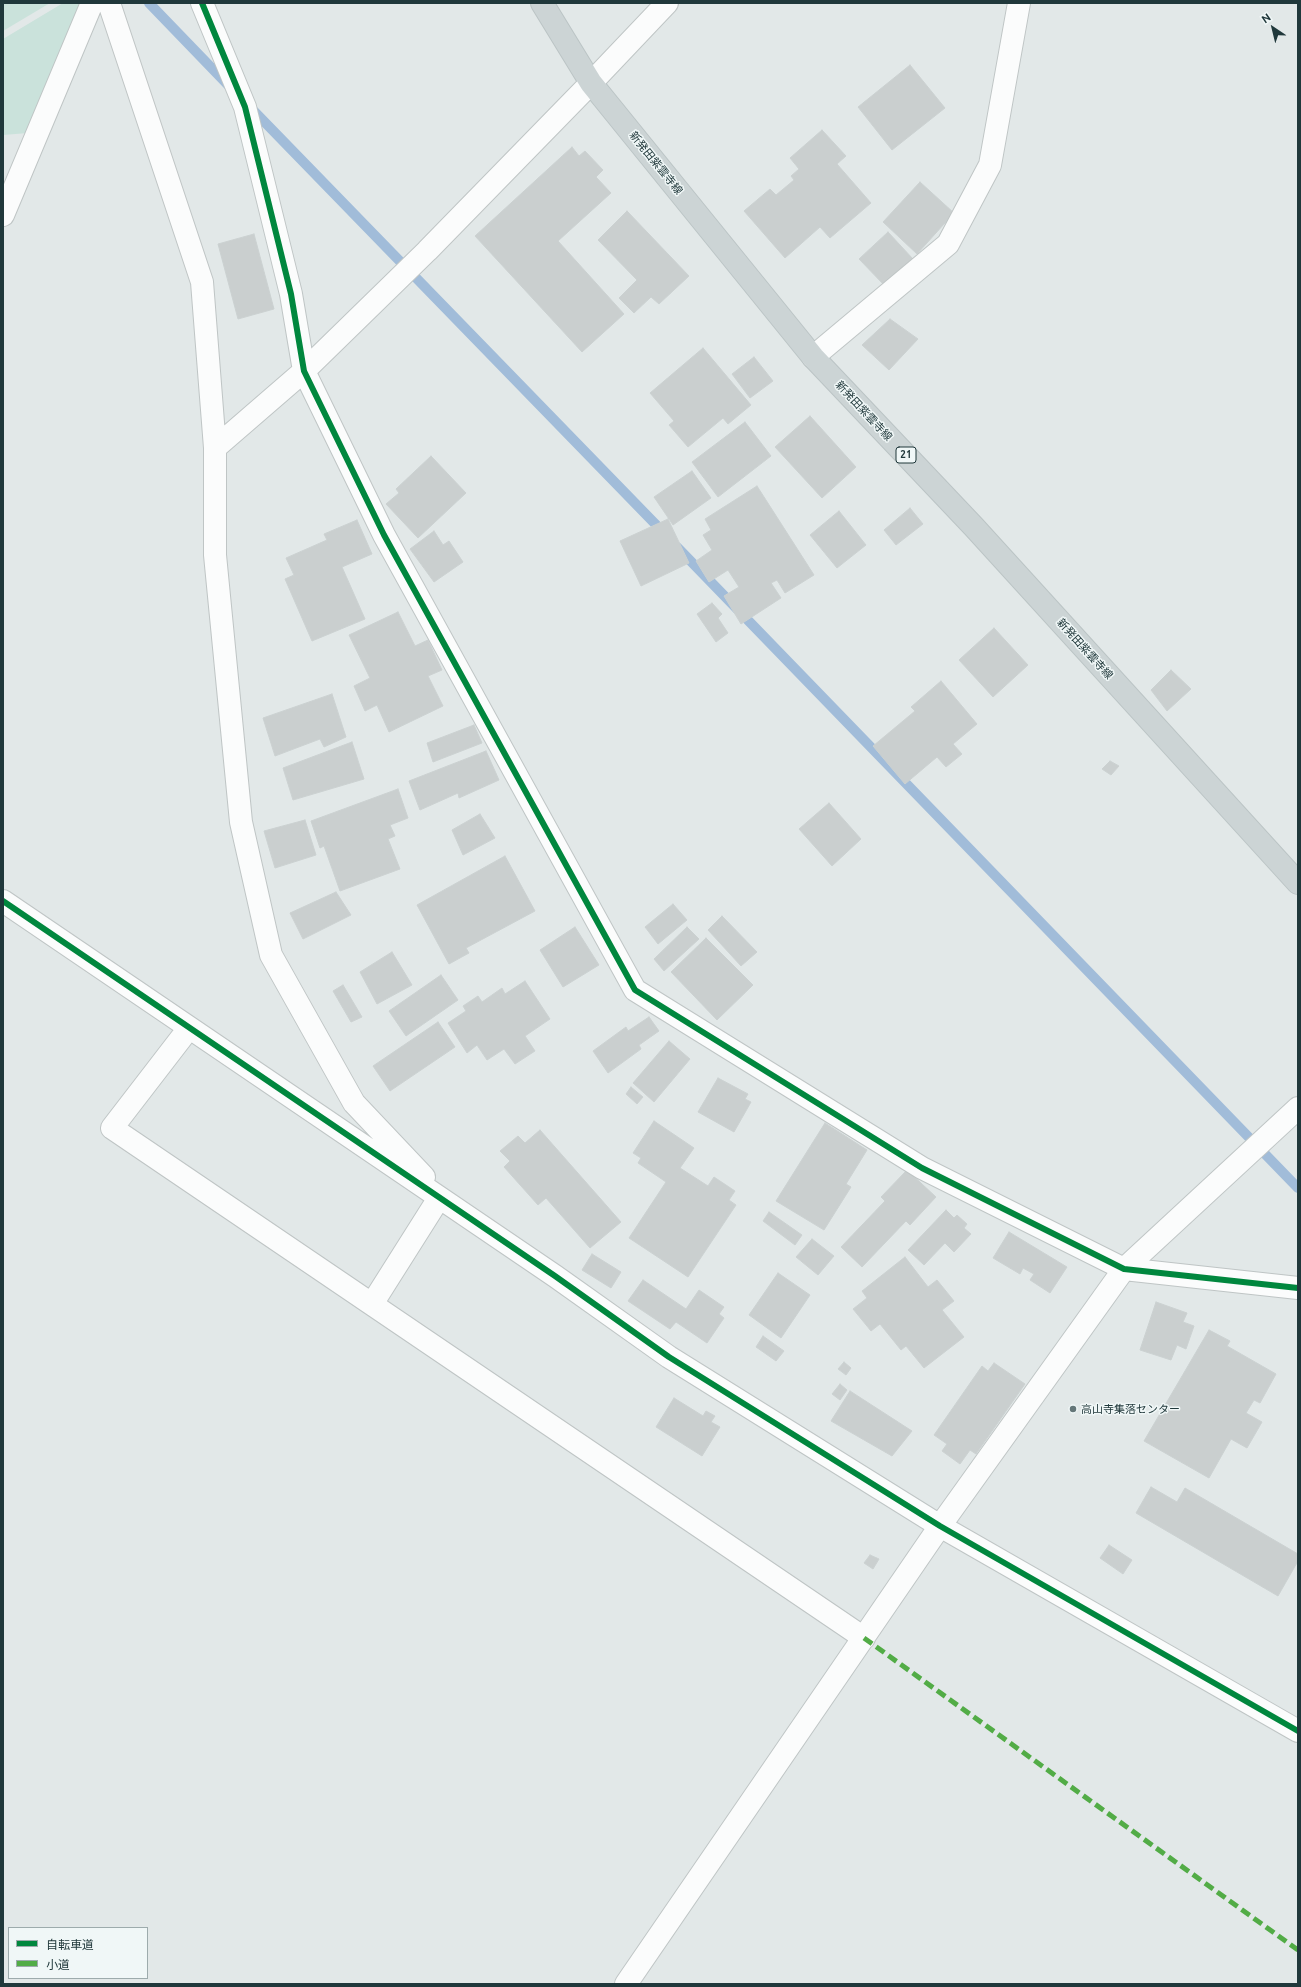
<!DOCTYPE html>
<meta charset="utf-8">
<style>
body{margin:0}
#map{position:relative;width:1301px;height:1987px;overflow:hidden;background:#e2e8e8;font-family:Ubuntu,"Noto Sans JP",sans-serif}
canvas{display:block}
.frame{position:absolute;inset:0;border:4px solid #20383b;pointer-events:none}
.legend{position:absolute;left:8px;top:1927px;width:140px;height:52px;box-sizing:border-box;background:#f0f7f7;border:1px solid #9dabac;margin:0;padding:5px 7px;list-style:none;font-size:12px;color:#20383b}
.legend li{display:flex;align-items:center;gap:8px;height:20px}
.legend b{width:20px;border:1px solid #9dabac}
.north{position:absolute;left:1253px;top:8px;width:40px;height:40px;-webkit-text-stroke:3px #f0f7f7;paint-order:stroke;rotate:325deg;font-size:11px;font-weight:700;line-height:16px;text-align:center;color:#20383b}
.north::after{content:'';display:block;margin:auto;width:14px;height:18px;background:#20383b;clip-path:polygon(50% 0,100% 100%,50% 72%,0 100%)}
</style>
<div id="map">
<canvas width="1301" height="1987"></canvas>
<div class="frame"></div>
<ul class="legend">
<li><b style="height:5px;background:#00873e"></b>自転車道</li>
<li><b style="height:5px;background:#52ac46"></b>小道</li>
</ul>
<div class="north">N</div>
</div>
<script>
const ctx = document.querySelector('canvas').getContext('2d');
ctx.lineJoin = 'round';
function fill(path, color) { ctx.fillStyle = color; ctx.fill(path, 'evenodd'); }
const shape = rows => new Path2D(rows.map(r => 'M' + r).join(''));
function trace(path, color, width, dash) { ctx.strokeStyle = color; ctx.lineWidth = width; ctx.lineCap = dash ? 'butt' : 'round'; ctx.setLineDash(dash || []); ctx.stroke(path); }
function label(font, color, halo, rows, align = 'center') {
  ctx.font = font + ' Ubuntu,"Noto Sans JP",sans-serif'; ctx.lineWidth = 3; ctx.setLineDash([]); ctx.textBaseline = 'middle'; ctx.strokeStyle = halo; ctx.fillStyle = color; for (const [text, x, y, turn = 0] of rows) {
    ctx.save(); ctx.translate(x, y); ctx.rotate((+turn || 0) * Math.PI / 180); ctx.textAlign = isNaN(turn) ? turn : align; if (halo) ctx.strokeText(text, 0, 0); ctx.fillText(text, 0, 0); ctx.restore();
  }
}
fill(shape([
 [3,3,50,3,3,31],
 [63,3,86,3,28,133,3,135,3,39]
]), '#cae2db');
trace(shape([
 [149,3,230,87],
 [250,107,665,534],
 [677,547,1298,1188]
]), '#a1bcd9', 10);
const building = shape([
 [910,65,945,108,892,150,858,107,910,65],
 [822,130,846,156,837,164,871,203,830,238,820,227,785,258,744,211,770,189,776,195,794,180,791,176,799,169,790,158,822,130],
 [572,147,579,156,585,151,603,170,596,177,611,193,558,241,624,314,582,352,475,236,572,147],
 [920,182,954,213,917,254,883,222,920,182],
 [627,211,689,276,659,304,651,297,634,313,619,298,637,280,598,240,627,211],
 [888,232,913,259,885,286,859,259,888,232],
 [254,234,274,309,238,319,218,244,254,234],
 [890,319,918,339,889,370,862,345,890,319],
 [703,348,751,405,728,424,723,418,688,447,669,425,674,421,650,393,703,348],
 [754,357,773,381,750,398,732,374,754,357],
 [810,416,856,467,822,498,775,447,810,416],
 [745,422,771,456,718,497,692,462,745,422],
 [431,456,466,493,418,538,386,504,399,493,396,489,431,456],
 [692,471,711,498,673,525,654,497,692,471],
 [757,486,814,575,785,593,777,580,771,583,781,598,741,624,724,596,739,587,728,570,709,582,696,561,712,550,703,535,711,530,705,519,757,486],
 [910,508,923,524,896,545,884,530,910,508],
 [839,511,866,545,837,568,810,535,839,511],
 [668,519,689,563,641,586,620,541,668,519],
 [357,520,372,554,342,567,365,619,312,641,285,579,294,575,286,558,327,540,324,534,357,520],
 [434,531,443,545,449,541,463,562,434,582,410,549,434,531],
 [712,603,722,614,718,618,728,633,716,642,697,614,712,603],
 [398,612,415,646,428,640,442,670,428,676,443,706,389,732,377,705,365,711,354,686,370,678,349,635,398,612],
 [994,628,1028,665,993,697,959,660,994,628],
 [1171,670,1191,689,1167,711,1151,690,1171,670],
 [941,681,977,724,953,744,962,754,946,767,937,757,905,784,873,746,915,711,911,707,941,681],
 [332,694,346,737,324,747,320,739,275,756,263,718,332,694],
 [474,725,482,743,433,762,427,743,474,725],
 [352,742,364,779,293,800,283,768,352,742],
 [486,751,499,780,459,798,458,793,420,810,409,781,486,751],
 [1110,761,1119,766,1111,775,1102,769,1110,761],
 [398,789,408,818,390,825,395,836,388,839,400,869,340,891,324,846,320,848,311,821,398,789],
 [829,803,861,839,832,866,799,829,829,803],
 [480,814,495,838,463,855,452,830,480,814],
 [305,820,316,855,275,868,264,831,305,820],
 [505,856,535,911,466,948,469,953,449,964,417,905,505,856],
 [336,892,351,915,303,939,290,913,336,892],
 [673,904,687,920,658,944,645,927,673,904],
 [722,916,757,952,741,966,708,930,722,916],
 [575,927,599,965,563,987,540,950,575,927],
 [687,927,699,939,664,971,654,959,687,927],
 [706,938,753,985,717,1020,671,972,706,938],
 [392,952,412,985,377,1004,360,972,392,952],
 [441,975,458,1000,406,1036,389,1011,441,975],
 [525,981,550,1019,525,1036,535,1051,515,1064,504,1049,487,1060,477,1045,467,1053,448,1023,466,1011,463,1006,478,996,482,1002,502,988,505,994,525,981],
 [343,985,362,1017,351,1022,333,991,343,985],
 [649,1017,659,1031,639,1045,641,1049,608,1073,593,1051,626,1027,628,1031,649,1017],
 [438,1022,455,1047,390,1091,373,1066,438,1022],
 [669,1041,690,1059,654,1102,633,1083,669,1041],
 [718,1078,748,1094,745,1099,751,1102,734,1132,698,1112,718,1078],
 [631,1087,643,1097,637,1104,626,1094,631,1087],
 [654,1121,694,1148,680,1168,708,1186,714,1177,735,1191,729,1200,736,1205,688,1277,629,1238,666,1182,638,1163,641,1158,633,1153,654,1121],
 [825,1123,867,1150,846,1184,851,1187,824,1230,776,1201,825,1123],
 [540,1130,621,1222,590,1248,546,1198,538,1205,504,1167,510,1161,500,1151,518,1136,525,1143,540,1130],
 [907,1170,936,1197,910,1225,906,1221,862,1267,841,1247,885,1201,881,1197,907,1170],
 [946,1210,954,1218,957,1215,967,1224,964,1228,971,1234,954,1252,945,1243,924,1265,908,1250,946,1210],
 [769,1212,802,1235,795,1245,763,1221,769,1212],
 [1009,1232,1067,1267,1050,1293,1030,1280,1034,1274,1023,1268,1020,1274,993,1258,1009,1232],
 [812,1239,834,1256,818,1275,796,1257,812,1239],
 [592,1254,621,1272,611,1288,582,1270,592,1254],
 [905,1257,928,1287,937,1280,954,1301,942,1310,964,1337,924,1368,906,1346,901,1350,880,1324,871,1331,853,1309,867,1298,862,1291,905,1257],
 [778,1273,810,1295,781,1338,749,1315,778,1273],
 [643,1280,686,1309,699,1290,724,1307,719,1314,724,1318,707,1343,676,1322,670,1329,628,1301,643,1280],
 [1156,1302,1187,1313,1183,1322,1194,1326,1186,1349,1177,1345,1171,1360,1140,1350,1156,1302],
 [1209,1330,1230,1341,1227,1346,1276,1374,1260,1403,1254,1400,1246,1413,1262,1422,1247,1448,1231,1439,1209,1478,1144,1441,1209,1330],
 [763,1336,784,1351,776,1361,756,1347,763,1336],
 [844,1362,851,1368,846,1375,838,1369,844,1362],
 [994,1363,1025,1384,976,1454,970,1450,960,1464,942,1451,947,1444,934,1435,982,1366,988,1371,994,1363],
 [840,1384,847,1390,840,1400,832,1394,840,1384],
 [850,1391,912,1431,892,1456,831,1421,850,1391],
 [674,1398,703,1416,706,1411,715,1416,711,1422,720,1427,702,1456,656,1427,674,1398],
 [1151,1487,1177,1502,1185,1488,1298,1554,1298,1561,1278,1596,1136,1513,1151,1487],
 [1109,1545,1132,1560,1123,1574,1100,1558,1109,1545],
 [870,1555,879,1559,873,1569,864,1563,870,1555]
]);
fill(building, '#cacfcf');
trace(building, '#cbd1d1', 1);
const minor = shape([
 [109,3,202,282,215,448],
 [202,3,245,107,291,294,304,371,384,535,635,990,922,1168,1124,1269,1298,1288],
 [3,215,92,3],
 [813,357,948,244,990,165,1019,3],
 [3,901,555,1276,669,1357,940,1526,1298,1731],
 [189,1028,112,1128,864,1638],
 [424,1177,354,1103,271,955,241,822,215,555,215,448,304,371,427,251,591,83,667,3],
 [372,1304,439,1198],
 [626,1984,940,1526,1124,1269,1298,1108]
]);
const major = shape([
 [542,3,591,83,813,357,974,527,1298,883]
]);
trace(minor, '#bfc5c5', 24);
trace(major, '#bbc4c5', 24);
trace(minor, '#fbfcfc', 22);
trace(major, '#ccd4d5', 22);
trace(shape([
 [864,1638,1298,1950]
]), '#52ac46', 5, [10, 5]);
trace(shape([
 [202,3,245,107,291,294,304,371,384,535,635,990,922,1168,1124,1269,1298,1288],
 [3,901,555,1276,669,1357,940,1526,1298,1731]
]), '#00873e', 6);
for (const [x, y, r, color] of [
 [1073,1409,4,"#647678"]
]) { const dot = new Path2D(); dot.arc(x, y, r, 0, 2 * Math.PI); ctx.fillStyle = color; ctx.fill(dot); trace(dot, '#f0f7f7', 1.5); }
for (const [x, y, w] of [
 [906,455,20]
]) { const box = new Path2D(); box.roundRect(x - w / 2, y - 8, w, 16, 3); ctx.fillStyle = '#f0f7f7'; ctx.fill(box); trace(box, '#20383b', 1); }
label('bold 10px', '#20383b', null, [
 ["21",906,455]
]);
label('11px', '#20383b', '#f0f7f7', [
 ["新発田紫雲寺線",656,163,51],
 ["新発田紫雲寺線",864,411,47],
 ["新発田紫雲寺線",1085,649,48]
]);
label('11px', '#20383b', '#f0f7f7', [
 ["高山寺集落センター",1081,1409]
], 'left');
</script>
